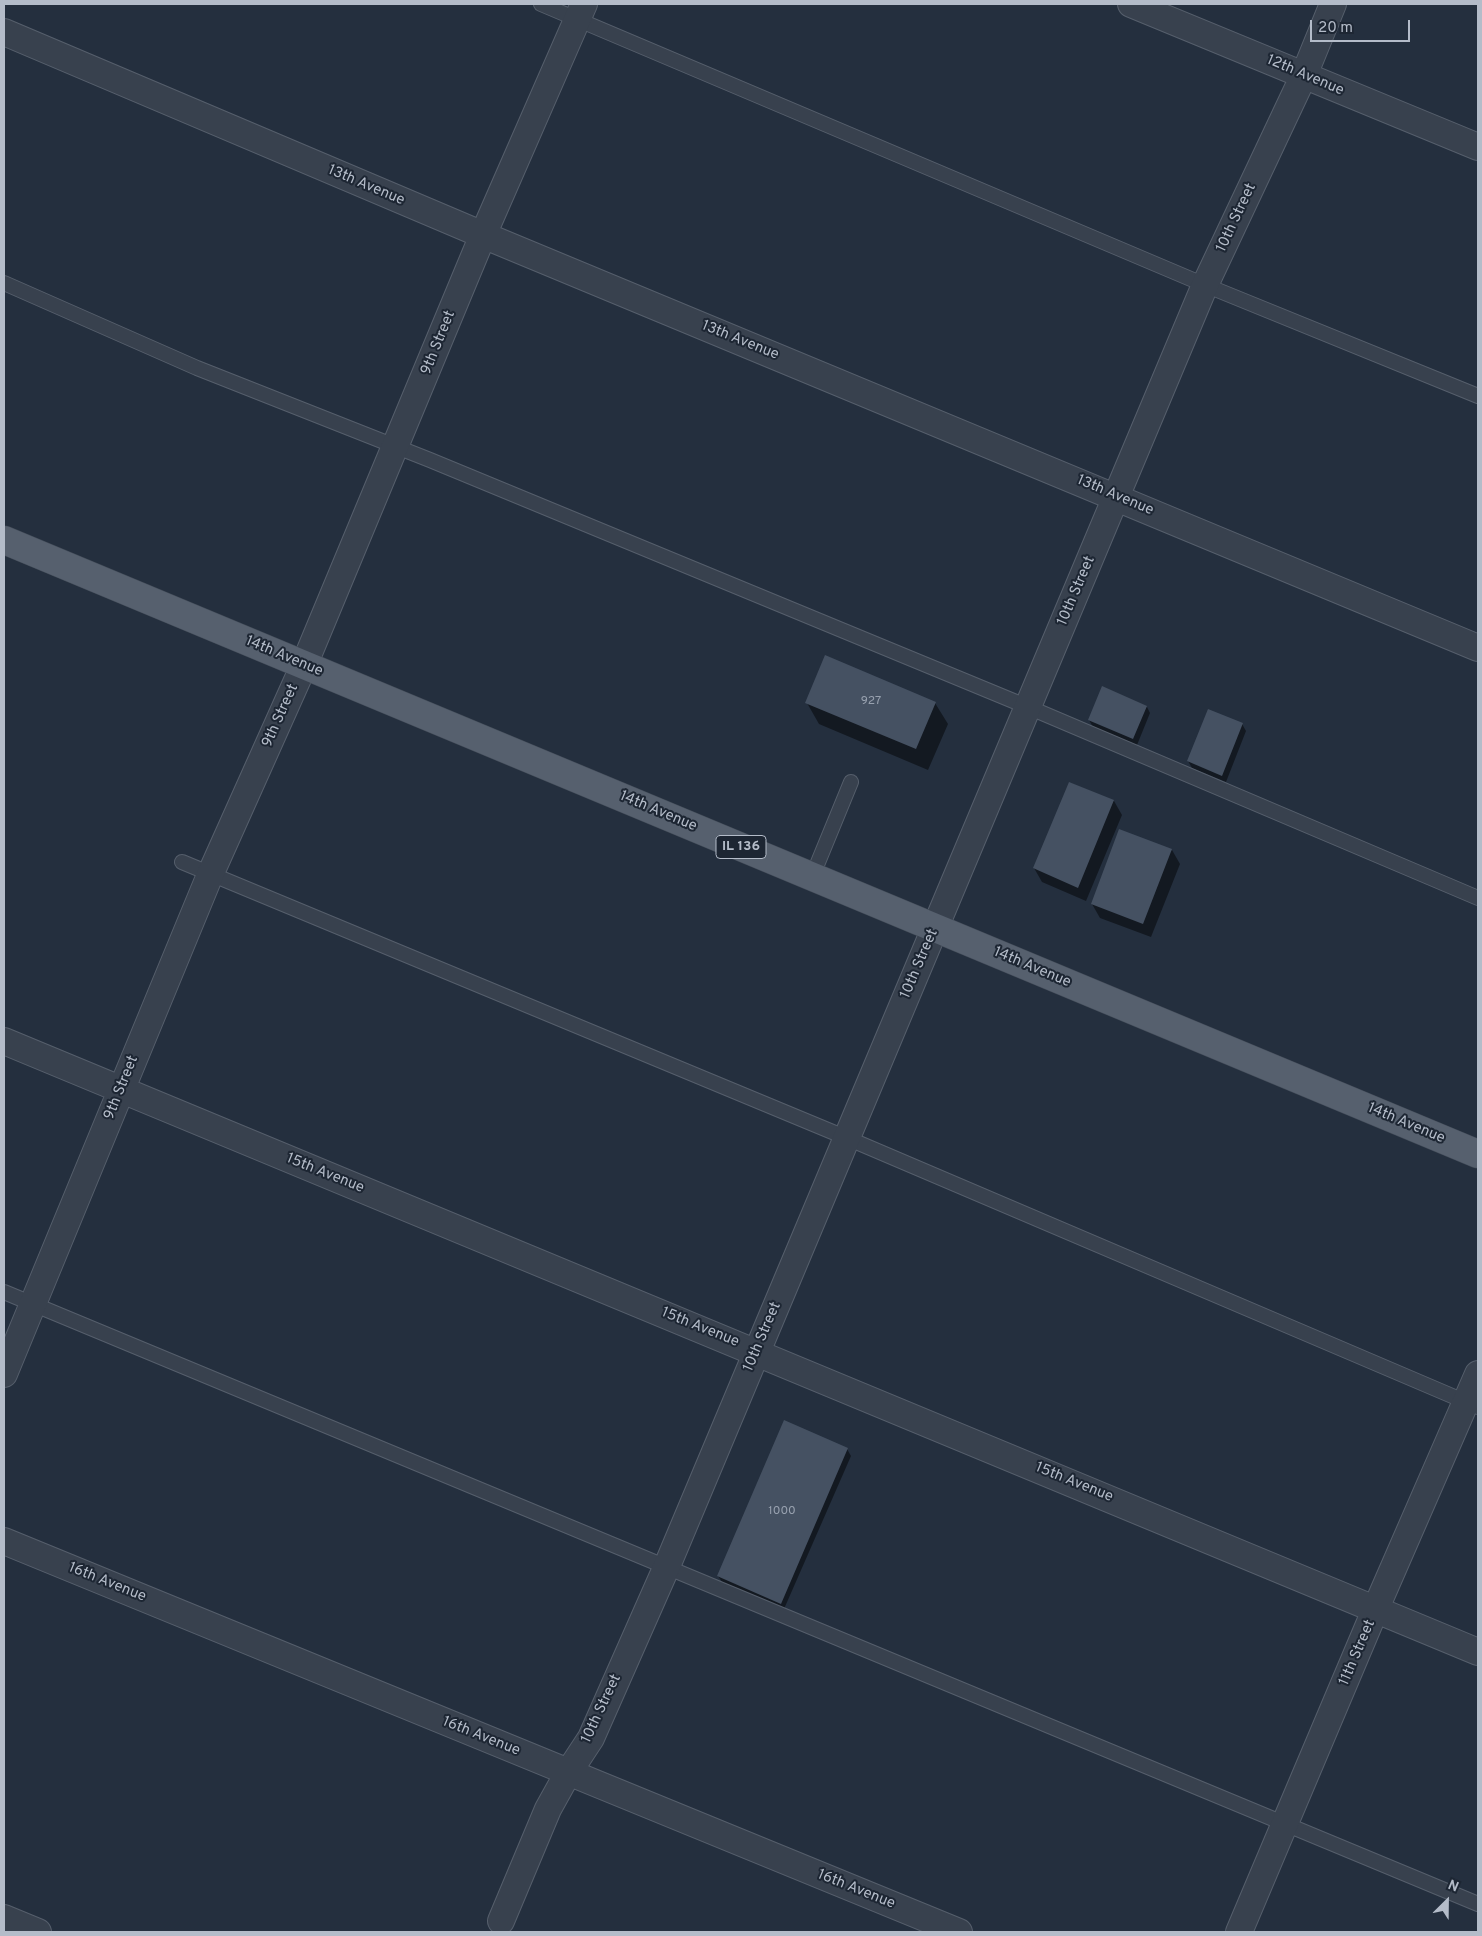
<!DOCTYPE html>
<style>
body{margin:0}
#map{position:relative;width:1482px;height:1936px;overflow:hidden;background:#242f3e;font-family:Overpass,sans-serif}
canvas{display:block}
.frame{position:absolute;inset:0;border:5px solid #b4bcc9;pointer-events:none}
.north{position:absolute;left:1422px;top:1876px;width:50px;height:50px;-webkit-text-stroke:4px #1d2633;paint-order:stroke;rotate:23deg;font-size:14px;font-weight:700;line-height:20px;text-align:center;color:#b4bcc9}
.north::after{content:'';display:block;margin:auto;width:18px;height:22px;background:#b4bcc9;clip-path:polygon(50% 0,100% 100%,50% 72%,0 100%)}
.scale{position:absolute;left:1310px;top:20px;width:100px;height:22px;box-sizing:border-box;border:2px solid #b4bcc9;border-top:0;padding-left:6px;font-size:15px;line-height:18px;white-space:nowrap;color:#b4bcc9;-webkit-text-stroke:4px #1d2633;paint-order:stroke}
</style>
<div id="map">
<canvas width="1482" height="1936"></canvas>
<div class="frame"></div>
<div class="north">N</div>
<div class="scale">20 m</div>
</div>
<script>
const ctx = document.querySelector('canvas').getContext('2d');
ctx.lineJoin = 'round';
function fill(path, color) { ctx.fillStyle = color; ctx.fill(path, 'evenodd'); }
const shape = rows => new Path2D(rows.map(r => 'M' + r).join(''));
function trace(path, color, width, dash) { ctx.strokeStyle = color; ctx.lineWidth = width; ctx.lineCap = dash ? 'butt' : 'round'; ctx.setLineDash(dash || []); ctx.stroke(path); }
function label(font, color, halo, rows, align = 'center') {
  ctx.font = font + ' Overpass,sans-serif'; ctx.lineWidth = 4; ctx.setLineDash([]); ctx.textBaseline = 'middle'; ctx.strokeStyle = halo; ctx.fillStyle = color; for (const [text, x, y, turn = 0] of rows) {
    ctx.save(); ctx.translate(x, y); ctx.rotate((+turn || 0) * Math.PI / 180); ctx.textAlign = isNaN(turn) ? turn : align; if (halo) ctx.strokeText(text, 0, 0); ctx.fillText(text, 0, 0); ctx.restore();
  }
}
fill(shape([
 [807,703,935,703,948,724,928,770,819,724],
 [1147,707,1150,713,1137,745,1093,727,1089,720],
 [1242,724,1246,731,1226,782,1192,768,1188,761],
 [1070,783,1114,801,1122,815,1086,901,1042,882,1034,868],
 [1172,850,1180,864,1151,937,1100,918,1092,904],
 [847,1449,851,1456,784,1609,722,1582,718,1576]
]), '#0007');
fill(shape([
 [825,655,936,702,916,749,805,703],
 [1102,686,1147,706,1133,739,1088,720],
 [1208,709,1243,723,1222,776,1187,761],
 [1069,782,1114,800,1078,888,1033,868],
 [1119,829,1172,849,1143,924,1091,904],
 [784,1420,848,1448,781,1604,717,1576]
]), '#455162');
const lane = shape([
 [541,4,1205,285,1478,396],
 [4,283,197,368,430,460,1028,707,1478,898],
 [182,862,847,1138,1478,1407],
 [812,877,851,782],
 [4,1292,1478,1904]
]);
const street = shape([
 [1131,4,1478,147],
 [4,32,483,235,1478,648],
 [4,1041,1478,1652],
 [4,1374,210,875,304,665,483,235,584,4],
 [4,1541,959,1932],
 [4,1918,38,1932],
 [501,1921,548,1809,568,1773,591,1738,667,1566,1205,285,1304,75,1333,4],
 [1239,1932,1376,1608,1478,1374]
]);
const primary = shape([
 [4,540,1478,1154]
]);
trace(lane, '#565f6c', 16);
trace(street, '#565f6c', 28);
trace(primary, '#414a57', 29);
trace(lane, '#38414e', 14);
trace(street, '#38414e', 26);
trace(primary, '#56606e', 28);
label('12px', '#98a1af', null, [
 ["927",871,702],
 ["1000",782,1512]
]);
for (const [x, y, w] of [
 [741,847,50]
]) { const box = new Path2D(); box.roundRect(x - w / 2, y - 11.5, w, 23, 4); ctx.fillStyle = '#1d2633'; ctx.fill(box); trace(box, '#b4bcc9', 1); }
label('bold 14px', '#b4bcc9', null, [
 ["IL 136",741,847]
]);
label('15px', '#b4bcc9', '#1d2633', [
 ["12th Avenue",1305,76,23],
 ["13th Avenue",366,186,23],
 ["10th Street",1237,218,-65],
 ["13th Avenue",740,341,22],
 ["9th Street",439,343,-68],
 ["13th Avenue",1115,496,23],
 ["10th Street",1077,591,-67],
 ["14th Avenue",284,657,23],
 ["9th Street",281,716,-66],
 ["14th Avenue",658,812,23],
 ["10th Street",920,964,-67],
 ["14th Avenue",1032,968,23],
 ["9th Street",122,1088,-68],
 ["14th Avenue",1406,1124,23],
 ["15th Avenue",325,1174,22],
 ["15th Avenue",700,1328,22],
 ["10th Street",763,1337,-67],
 ["15th Avenue",1074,1483,22],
 ["16th Avenue",107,1583,22],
 ["11th Street",1358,1653,-67],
 ["10th Street",602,1709,-65],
 ["16th Avenue",481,1737,22],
 ["16th Avenue",856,1890,22]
]);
</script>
